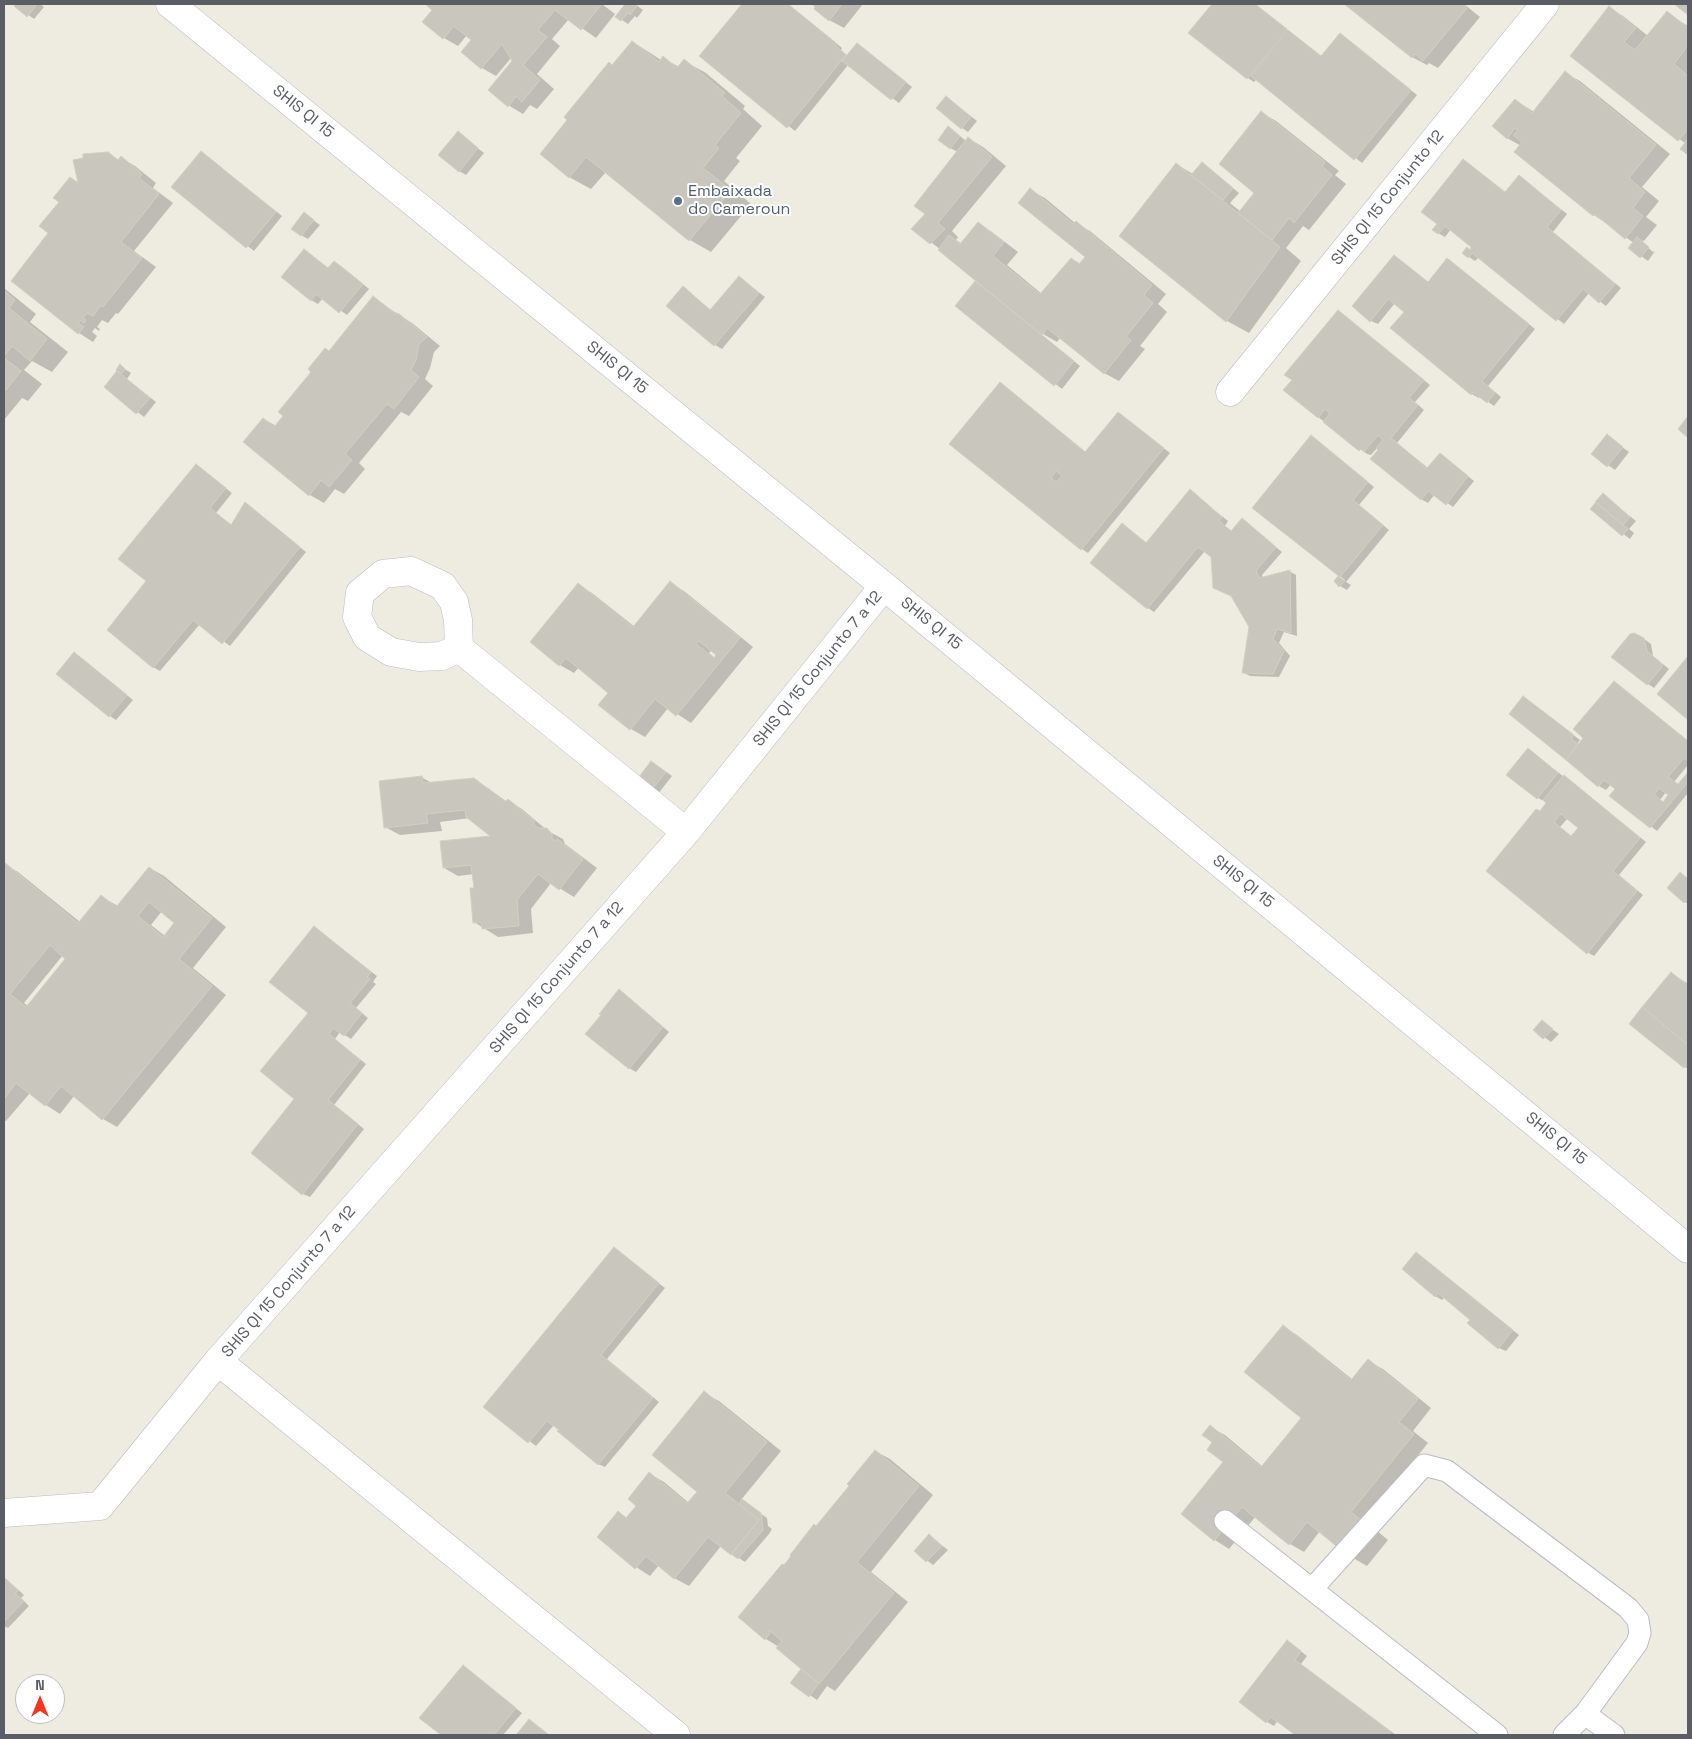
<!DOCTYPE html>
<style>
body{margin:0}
#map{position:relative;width:1692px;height:1739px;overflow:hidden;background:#eeece1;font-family:"Space Grotesk",sans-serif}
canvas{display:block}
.frame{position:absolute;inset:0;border:5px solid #5a5e64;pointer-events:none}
.north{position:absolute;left:15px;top:1674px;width:50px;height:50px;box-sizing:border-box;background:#fff;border:1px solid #bdbfc1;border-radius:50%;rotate:0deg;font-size:14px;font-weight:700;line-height:20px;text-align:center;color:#5a5e64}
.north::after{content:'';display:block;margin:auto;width:18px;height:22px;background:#f9341d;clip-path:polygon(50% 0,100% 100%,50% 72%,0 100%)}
</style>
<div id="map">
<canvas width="1692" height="1739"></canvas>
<div class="frame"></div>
<div class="north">N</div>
</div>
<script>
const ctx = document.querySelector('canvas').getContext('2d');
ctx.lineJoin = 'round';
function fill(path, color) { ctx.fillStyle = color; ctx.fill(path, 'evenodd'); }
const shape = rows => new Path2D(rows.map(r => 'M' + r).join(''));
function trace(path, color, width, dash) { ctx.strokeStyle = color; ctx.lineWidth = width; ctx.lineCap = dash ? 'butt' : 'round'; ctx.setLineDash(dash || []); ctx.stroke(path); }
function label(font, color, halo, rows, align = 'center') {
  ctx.font = font + ' "Space Grotesk",sans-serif'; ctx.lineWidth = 4; ctx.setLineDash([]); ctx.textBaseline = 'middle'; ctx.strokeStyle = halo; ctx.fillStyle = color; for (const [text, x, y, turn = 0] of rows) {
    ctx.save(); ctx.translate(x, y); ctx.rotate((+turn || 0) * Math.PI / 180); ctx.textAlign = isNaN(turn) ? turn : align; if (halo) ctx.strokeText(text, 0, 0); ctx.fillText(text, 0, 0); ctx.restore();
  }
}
fill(shape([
 [18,4,40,4,44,7,34,19,16,6],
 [427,4,602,4,615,14,596,38,569,19,552,39,560,46,537,74,554,89,537,109,530,105,523,114,508,105,513,61,511,58,496,76,482,68,473,40,467,35,458,46,444,38,424,22,434,10],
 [627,4,635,4,643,10,637,18,635,16,628,24,616,16],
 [744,4,788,4,842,48,841,50,848,56,864,49,912,87,899,103,848,65,795,131,701,56],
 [814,4,863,4,844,28,829,20],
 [1213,4,1255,4,1322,57,1340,34,1417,95,1362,163,1257,79,1254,82,1248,78,1190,33],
 [1348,4,1464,4,1480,17,1438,68,1429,63,1427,65,1412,57],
 [1609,8,1623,16,1648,36,1667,13,1688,26,1688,154,1682,149,1686,144,1572,56],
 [633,42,661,60,663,58,679,67,684,61,706,73,745,106,743,109,762,126,736,158,740,161,724,181,751,204,711,252,690,240,606,172,591,189,569,177,613,66],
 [1565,73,1580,81,1670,154,1642,187,1659,201,1646,217,1657,225,1644,241,1643,240,1643,243,1653,252,1655,251,1648,261,1630,248,1634,243,1594,215,1521,146,1507,138,1515,100,1534,112],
 [953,102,977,121,968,132,962,128],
 [1262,113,1276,121,1339,171,1335,175,1346,184,1309,230,1303,226,1286,248,1301,261,1249,333,1227,321,1121,236,1176,164,1193,174,1202,164,1209,168,1239,193,1230,203,1241,212,1256,193],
 [955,132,966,141,968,138,983,147,1006,166,952,231,958,237,956,240,962,244,978,224,992,232,1018,252,1007,265,1042,294,1072,259,1081,264,1087,257,1030,190,1045,198,1075,223,1090,231,1166,294,1158,304,1167,312,1140,346,1145,349,1119,381,1104,373,1061,337,1057,342,1043,334,1042,335,1080,366,1062,389,957,306,975,283,982,287,983,285,940,249,913,229,927,214,958,152,950,148],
 [458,133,484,153,466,175,459,171],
 [108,153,119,160,121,158,135,166,156,183,153,188,173,203,134,251,156,267,118,314,116,313,108,323,102,320,97,327,100,329,99,331,95,328,92,332,97,336,93,342,79,333,50,233,71,178,80,184],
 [208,157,282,216,254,251,173,187],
 [1464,161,1506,193,1519,176,1567,214,1553,232,1621,288,1606,306,1589,293,1564,324,1479,257,1475,261,1469,257,1473,247,1451,229,1445,237,1438,233,1439,224],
 [305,214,320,225,308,239,301,235],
 [304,251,329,269,334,262,341,266,369,289,347,315,323,298,318,304,311,300],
 [1394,256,1429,283,1448,260,1535,329,1488,386,1501,397,1494,406,1480,396,1479,398,1472,394,1392,328,1405,312,1395,303,1378,324,1371,321],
 [739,277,765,297,722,349,715,345,683,288,711,310],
 [4,288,36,314,30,322,68,352,52,372,32,361,24,370,42,384,28,401,22,398,4,420],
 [373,298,412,323,440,346,434,352,430,368,425,379,433,386,409,416,401,412,359,463,365,469,344,494,335,489,324,503,310,495,264,419,276,426,330,352],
 [1338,311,1430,385,1415,402,1424,410,1397,443,1428,468,1441,454,1474,481,1453,507,1435,494,1428,503,1421,499,1380,449,1377,448,1371,455,1367,454,1318,417,1294,380],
 [120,366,131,373,127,379,156,402,144,417,105,387],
 [1007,388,1087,453,1119,413,1170,453,1088,553,1082,549],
 [1607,436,1629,452,1615,470,1592,454],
 [1311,437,1374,487,1359,505,1389,530,1346,582,1351,585,1347,590,1340,586,1336,581,1345,580,1253,507],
 [196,465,232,493,216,513,232,525,246,504,306,552,230,646,200,624,160,671,153,667],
 [1190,491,1228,521,1225,526,1232,532,1242,520,1282,552,1262,575,1263,578,1289,571,1296,575,1297,636,1284,632,1279,643,1290,656,1279,677,1250,676,1244,673,1251,626,1212,556,1205,551,1154,612,1148,608,1122,524,1147,543],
 [1603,495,1636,521,1629,529,1634,533,1630,539,1591,509],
 [670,583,684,591,753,647,691,723,668,708,645,737,631,729,609,692,579,667,574,673,560,665,578,585,592,593,635,627],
 [712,650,718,655,715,658,709,653],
 [1640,636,1651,644,1653,656,1669,669,1654,688,1648,684],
 [81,658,133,700,116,720,110,716],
 [1688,658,1688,718,1659,694],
 [1621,687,1688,741,1688,765,1674,782,1679,785,1688,774,1688,793,1657,831,1611,796,1617,788,1611,784,1606,790,1599,786,1511,714,1524,697,1580,740,1577,744,1579,745],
 [1666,792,1670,795,1664,803,1660,800],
 [1535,754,1564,777,1571,781,1646,842,1619,875,1643,895,1594,956,1587,952,1540,812,1548,803,1538,798,1508,774],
 [1568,818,1580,828,1572,837,1560,827],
 [658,766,672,776,658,794,651,791],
 [421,777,432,783,474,780,488,788,507,802,508,801,522,809,548,831,563,839,565,844,597,868,574,897,551,883,531,909,533,933,498,937,474,922,475,889,474,874,458,876,444,868,493,837,470,818,440,822,442,831,400,835,385,827],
 [4,864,18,872,80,922,102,897,118,906,150,868,164,876,226,927,193,968,226,995,117,1127,103,1119,74,1096,60,1114,46,1105,30,1093,6,1121,4,1120],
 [162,911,176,923,165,936,151,925],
 [63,955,67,959,28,1006,24,1003],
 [1680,874,1688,878,1688,904,1685,902],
 [314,927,377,976,373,982,376,984,356,1008,368,1018,351,1039,340,1032,335,1039,366,1064,334,1105,364,1129,310,1197,303,1194,296,1098,309,1013],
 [1671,973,1688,984,1688,1069,1630,1023],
 [620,991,626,995,669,1032,636,1072,629,1068,602,1015],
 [1542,1022,1559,1034,1551,1042,1535,1030],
 [614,1249,665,1288,607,1359,659,1402,605,1467,598,1464,554,1425,536,1446,485,1407],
 [1417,1254,1519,1335,1506,1351,1499,1348,1472,1319,1445,1297,1442,1300,1435,1296],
 [1283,1327,1297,1335,1353,1380,1368,1361,1383,1369,1431,1408,1413,1431,1428,1443,1365,1521,1388,1540,1367,1566,1353,1558,1320,1531,1304,1552,1290,1544,1256,1516,1229,1549,1215,1540,1183,1514,1225,1462,1214,1442,1210,1427,1225,1435,1263,1467,1302,1418],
 [704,1393,719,1401,781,1451,741,1500,767,1518,768,1526,772,1529,769,1534,745,1562,721,1546,689,1586,674,1578,659,1565,650,1576,636,1567,618,1513,628,1518,638,1506,650,1474,664,1482,689,1503,698,1492],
 [875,1451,890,1459,933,1495,871,1572,908,1602,835,1691,827,1686,817,1700,792,1682,807,1673,779,1647,766,1639,784,1566,850,1486],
 [930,1536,948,1550,933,1565,915,1551],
 [4,1577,24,1595,21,1598,29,1606,8,1628,4,1626],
 [1294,1646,1307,1656,1301,1664,1396,1735,1297,1735,1278,1720,1274,1726,1267,1722,1241,1702],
 [463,1666,522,1713,503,1735,443,1735,421,1718]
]), '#0003');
const building = shape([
 [16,4,37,4,27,17,14,6,16,4],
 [425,4,600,4,601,5,581,30,555,10,538,30,547,37,523,65,540,80,522,102,516,96,508,107,488,90,512,61,502,44,481,69,461,52,471,40,454,26,443,39,422,22,432,10,425,4],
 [625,4,635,4,637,6,630,15,628,13,621,21,615,17,625,4],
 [742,4,788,4,836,43,835,45,846,55,787,128,699,56,742,4],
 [812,4,842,4,829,21,814,9,815,7,812,4],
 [1212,4,1255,4,1287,29,1247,79,1188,33,1212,4],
 [1344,4,1462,4,1467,8,1423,61,1415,54,1412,58,1344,4],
 [1674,4,1688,4,1688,15,1674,4],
 [1609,6,1636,28,1624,42,1635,50,1667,11,1688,28,1688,45,1674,64,1688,76,1688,129,1678,141,1570,56,1609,6],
 [1288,30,1321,56,1340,33,1411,90,1354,160,1251,76,1288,30],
 [632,41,659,62,663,56,677,68,684,59,725,93,722,96,741,113,715,145,719,148,703,168,731,190,689,241,586,157,569,178,540,154,567,120,564,117,609,62,612,65,632,41],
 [857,43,906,82,891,100,842,61,857,43],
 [1565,71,1656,145,1629,178,1645,192,1633,208,1643,216,1625,239,1595,214,1593,216,1514,152,1522,142,1513,135,1518,130,1515,128,1507,139,1492,126,1515,99,1532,113,1565,71],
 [946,96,971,117,961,129,936,108,946,96],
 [1261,111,1325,162,1322,166,1332,175,1294,223,1289,218,1272,240,1238,213,1254,193,1219,164,1261,111],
 [948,126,960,136,950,149,938,140,948,126],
 [458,131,478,148,459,172,438,155,458,131],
 [968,137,992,157,938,223,945,229,930,244,911,229,925,214,914,206,968,137],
 [1688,139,1688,155,1680,149,1688,139],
 [201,151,276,212,246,248,171,187,201,151],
 [108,152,118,160,121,156,142,174,139,178,159,194,121,242,142,258,103,307,101,305,93,316,87,313,83,318,86,320,84,323,80,320,78,323,84,327,78,334,11,281,48,233,39,226,59,202,53,198,70,177,78,183,73,160,83,158,83,154,108,152],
 [1463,159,1505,192,1519,175,1561,210,1547,227,1615,284,1599,303,1583,289,1556,321,1472,253,1468,258,1462,253,1467,247,1470,250,1471,247,1445,226,1438,234,1432,230,1437,224,1421,212,1463,159],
 [1202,162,1233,188,1223,200,1191,175,1202,162],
 [1176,163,1280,247,1226,322,1119,236,1176,163],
 [1030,188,1073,224,1076,221,1152,285,1144,295,1153,303,1126,337,1131,340,1104,374,1047,328,1042,335,938,250,949,235,960,244,978,222,1004,242,993,256,1040,294,1071,258,1079,264,1085,257,1018,203,1030,188],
 [304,212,314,220,301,236,291,229,304,212],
 [1637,237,1649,247,1640,258,1628,248,1637,237],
 [304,249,328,268,334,261,363,284,339,313,316,294,311,301,281,277,304,249],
 [1394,255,1428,282,1447,258,1529,324,1482,381,1495,393,1487,403,1473,392,1471,395,1390,328,1404,312,1388,299,1370,322,1352,306,1394,255],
 [739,276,759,293,714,346,666,306,683,286,710,310,739,276],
 [975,281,1074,361,1054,386,955,306,975,281],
 [4,291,15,300,9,308,47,339,30,361,12,346,4,356,4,291],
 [373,296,397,315,398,313,427,337,419,344,416,360,411,370,419,377,394,409,387,404,345,454,352,460,329,487,321,480,309,496,243,442,263,418,274,427,283,416,278,412,311,372,308,369,325,348,329,351,373,296],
 [1338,310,1424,380,1409,398,1418,405,1391,438,1427,468,1440,453,1468,476,1446,505,1428,491,1421,500,1370,459,1378,450,1376,448,1383,440,1378,435,1364,452,1361,449,1359,451,1323,422,1330,413,1325,409,1318,418,1283,390,1292,380,1284,375,1338,310],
 [4,358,21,371,6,390,4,388,4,358],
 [120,364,125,369,121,374,116,370,120,364],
 [117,371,150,398,136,414,104,387,117,371],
 [1000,382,1085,452,1118,412,1164,448,1081,550,949,444,1000,382],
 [1056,471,1062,476,1056,482,1051,478,1056,471],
 [1688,416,1688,438,1678,429,1688,416],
 [1607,434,1623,447,1607,467,1591,454,1607,434],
 [1311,435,1368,482,1353,500,1383,525,1340,577,1252,508,1311,435],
 [196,464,226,488,210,508,231,525,245,502,300,547,222,644,193,620,153,668,107,630,146,581,118,559,196,464],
 [1190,489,1222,517,1219,521,1231,531,1242,518,1276,547,1256,571,1259,578,1290,570,1291,633,1277,629,1273,639,1284,651,1273,674,1242,673,1249,627,1231,596,1213,588,1211,557,1198,547,1147,609,1090,563,1122,523,1146,543,1190,489],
 [1603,493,1630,517,1623,525,1595,502,1603,493],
 [1596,502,1628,529,1622,536,1590,509,1596,502],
 [1338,576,1345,581,1339,587,1334,581,1338,576],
 [670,581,740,638,676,716,655,699,630,730,598,705,608,693,566,658,559,666,530,642,578,583,633,627,670,581],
 [699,641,716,655,714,658,696,644,699,641],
 [1634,633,1644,638,1647,651,1662,664,1662,667,1647,685,1611,657,1630,634,1634,633],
 [74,652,127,695,109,717,56,674,74,652],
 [1688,656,1688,720,1657,694,1688,656],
 [1614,681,1688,741,1688,761,1684,758,1668,777,1678,784,1688,772,1688,782,1650,828,1609,796,1615,789,1604,780,1598,787,1566,760,1583,738,1573,729,1614,681],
 [1659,788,1668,795,1663,802,1654,795,1659,788],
 [1523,696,1574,735,1571,739,1578,744,1566,760,1509,714,1523,696],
 [1528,748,1558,773,1537,799,1506,775,1528,748],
 [651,761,666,772,650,792,636,781,651,761],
 [1564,775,1640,838,1613,871,1637,891,1587,954,1486,871,1536,809,1540,811,1546,803,1543,800,1564,775],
 [1561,814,1578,828,1571,836,1554,822,1561,814],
 [422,776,423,783,474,778,505,802,508,799,535,821,533,824,538,828,547,828,552,834,552,839,556,841,557,839,583,859,559,890,538,874,517,900,519,926,482,929,481,922,473,923,470,888,474,888,471,865,443,868,440,841,490,836,466,817,465,810,426,814,428,823,384,828,379,781,422,776],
 [4,862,78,923,101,895,116,907,149,867,212,918,179,959,212,986,102,1120,61,1086,45,1106,16,1083,4,1099,4,862],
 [149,902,174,923,163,937,138,916,149,902],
 [50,945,65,959,26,1007,10,994,50,945],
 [1680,872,1688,879,1688,898,1684,903,1667,888,1680,872],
 [314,926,371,972,367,977,370,979,350,1003,362,1013,344,1036,333,1028,329,1034,360,1060,328,1100,358,1124,302,1195,251,1153,294,1099,260,1071,308,1013,269,982,314,926],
 [1671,972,1688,986,1688,1045,1642,1007,1671,972],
 [619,989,663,1027,629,1069,585,1034,601,1015,599,1014,619,989],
 [1642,1007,1688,1045,1688,1063,1684,1068,1629,1024,1642,1007],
 [1542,1020,1553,1029,1543,1039,1533,1030,1542,1020],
 [614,1247,659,1283,601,1355,653,1398,598,1465,557,1431,559,1430,547,1421,528,1443,483,1407,614,1247],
 [1416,1252,1513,1330,1498,1349,1467,1323,1470,1320,1438,1293,1435,1297,1402,1269,1416,1252],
 [1283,1325,1351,1380,1368,1359,1418,1399,1399,1422,1414,1434,1351,1512,1374,1531,1352,1559,1307,1522,1289,1545,1242,1507,1214,1541,1181,1514,1223,1462,1207,1450,1212,1442,1202,1435,1210,1425,1261,1467,1301,1418,1244,1372,1283,1325],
 [704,1391,767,1442,725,1493,759,1520,731,1555,708,1537,674,1579,646,1556,635,1569,597,1537,618,1511,626,1518,636,1506,628,1499,649,1472,687,1503,697,1492,652,1455,704,1391],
 [875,1450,919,1486,857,1562,894,1593,819,1684,776,1648,782,1641,769,1630,770,1633,765,1640,738,1617,782,1564,784,1565,791,1556,790,1555,814,1524,816,1526,849,1486,847,1484,875,1450],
 [742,1499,761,1513,763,1530,738,1559,731,1554,759,1520,739,1504,742,1499],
 [929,1534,942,1546,926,1562,914,1551,929,1534],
 [4,1578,18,1591,15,1593,24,1601,4,1622,4,1578],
 [1287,1640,1301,1651,1295,1660,1391,1732,1388,1735,1295,1735,1271,1717,1266,1723,1239,1702,1287,1640],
 [463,1665,516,1708,494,1735,441,1735,419,1718,463,1665],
 [801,1669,819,1683,809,1697,790,1683,801,1669],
 [529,1719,549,1735,516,1735,529,1719]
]);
fill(building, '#c9c6be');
trace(building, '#d4cebf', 1);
const lane = shape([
 [1225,1521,1497,1735],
 [1312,1589,1424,1465,1447,1471,1628,1608,1638,1620,1640,1633,1637,1643,1585,1714,1564,1735],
 [1585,1714,1614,1735]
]);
const street = shape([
 [1230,392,1545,4],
 [459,648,442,656,419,657,391,652,367,637,357,617,360,593,383,574,411,571,443,586,454,602,458,620,459,648,686,832],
 [218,1361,676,1735],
 [4,1513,100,1506,218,1361,686,832,884,586]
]);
const secondary = shape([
 [170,4,884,586,1688,1249]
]);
trace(lane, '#b9bcc2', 23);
trace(street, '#b9bcc2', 29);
trace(secondary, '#babec5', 29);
trace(lane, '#fff', 21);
trace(street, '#fff', 28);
trace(secondary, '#fff', 28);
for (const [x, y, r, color] of [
 [678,201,5,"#5c6f8a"]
]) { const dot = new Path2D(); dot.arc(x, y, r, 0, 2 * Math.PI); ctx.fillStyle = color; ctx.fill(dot); trace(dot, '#fff', 2); }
label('16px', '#5a5e64', '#fff', [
 ["SHIS QI 15",303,112,39],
 ["SHIS QI 15 Conjunto 12",1388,198,-51],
 ["SHIS QI 15",617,368,39],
 ["SHIS QI 15",931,624,39],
 ["SHIS QI 15 Conjunto 7 a 12",818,669,-51],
 ["SHIS QI 15",1243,882,39],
 ["SHIS QI 15 Conjunto 7 a 12",557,978,-49],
 ["SHIS QI 15",1556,1139,39],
 ["SHIS QI 15 Conjunto 7 a 12",289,1282,-49]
]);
label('16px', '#4e5e75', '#fff', [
 ["Embaixada",688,192],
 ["do Cameroun",688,210]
], 'left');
</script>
